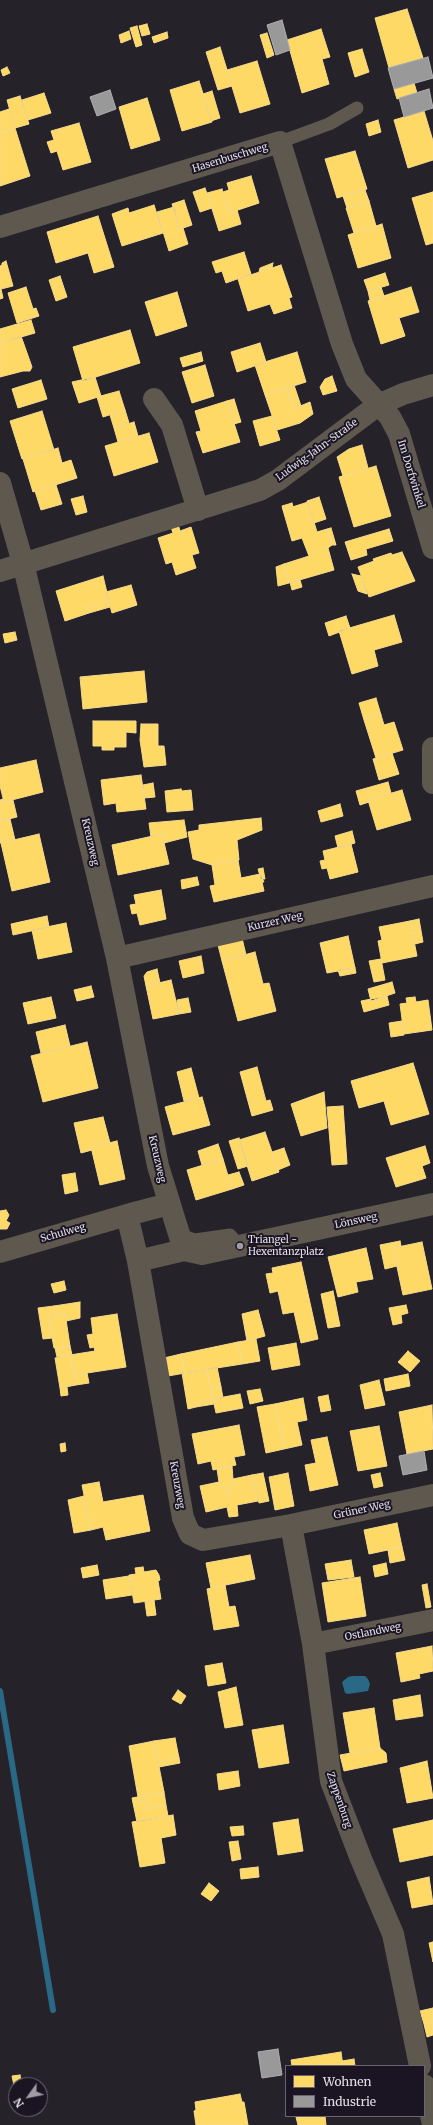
<!DOCTYPE html>
<meta charset="utf-8">
<style>
body{margin:0}
#map{position:relative;width:433px;height:2125px;overflow:hidden;background:#25222a;font-family:Merriweather,serif}
canvas{display:block}
.legend{position:absolute;left:285px;top:2065px;width:140px;height:52px;box-sizing:border-box;background:#1b1523;border:1px solid #6b6572;margin:0;padding:5px 7px;list-style:none;font-size:12px;color:#e2dee8}
.legend li{display:flex;align-items:center;gap:8px;height:20px}
.legend b{width:20px;border:1px solid #6b6572}
.north{position:absolute;left:8px;top:2077px;width:40px;height:40px;box-sizing:border-box;background:#1b1523;border:1px solid #6b6572;border-radius:50%;rotate:237deg;font-size:11px;font-weight:700;line-height:16px;text-align:center;color:#e2dee8}
.north::after{content:'';display:block;margin:auto;width:14px;height:18px;background:#a09ca6;clip-path:polygon(50% 0,100% 100%,50% 72%,0 100%)}
</style>
<div id="map">
<canvas width="433" height="2125"></canvas>
<ul class="legend">
<li><b style="height:11px;background:#ffd966"></b>Wohnen</li>
<li><b style="height:11px;background:#999"></b>Industrie</li>
</ul>
<div class="north">N</div>
</div>
<script>
const ctx = document.querySelector('canvas').getContext('2d');
ctx.lineJoin = 'round';
function fill(path, color) { ctx.fillStyle = color; ctx.fill(path, 'evenodd'); }
const shape = rows => new Path2D(rows.map(r => 'M' + r).join(''));
function trace(path, color, width, dash) { ctx.strokeStyle = color; ctx.lineWidth = width; ctx.lineCap = dash ? 'butt' : 'round'; ctx.setLineDash(dash || []); ctx.stroke(path); }
function label(font, color, halo, rows, align = 'center') {
  ctx.font = font + ' Merriweather,serif'; ctx.lineWidth = 4; ctx.setLineDash([]); ctx.textBaseline = 'middle'; ctx.strokeStyle = halo; ctx.fillStyle = color; for (const [text, x, y, turn = 0] of rows) {
    ctx.save(); ctx.translate(x, y); ctx.rotate((+turn || 0) * Math.PI / 180); ctx.textAlign = isNaN(turn) ? turn : align; if (halo) ctx.strokeText(text, 0, 0); ctx.fillText(text, 0, 0); ctx.restore();
  }
}
fill(shape([
 [352,1676,365,1676,368,1679,370,1684,368,1691,348,1694,345,1693,342,1682,348,1677]
]), '#2a6985');
const homes = shape([
 [407,9,423,58,389,68,375,18,407,9],
 [147,24,150,34,142,36,139,26,147,24],
 [137,26,142,45,136,47,130,28,137,26],
 [321,29,330,57,322,59,329,84,302,93,287,40,321,29],
 [129,31,131,39,121,43,119,35,129,31],
 [167,32,168,38,154,43,152,37,167,32],
 [267,33,274,55,267,58,260,35,267,33],
 [220,47,232,86,218,90,206,52,220,47],
 [362,49,369,72,355,77,348,53,362,49],
 [257,61,270,104,240,113,227,70,257,61],
 [7,67,10,73,3,76,1,70,7,67],
 [199,81,212,122,182,131,170,90,199,81],
 [414,83,417,93,397,99,394,89,414,83],
 [212,91,220,118,211,121,203,94,212,91],
 [44,93,51,113,28,120,22,100,44,93],
 [20,96,29,124,15,128,7,100,20,96],
 [147,98,160,140,131,149,119,107,147,98],
 [9,109,15,128,0,133,0,112,9,109],
 [424,111,433,141,433,160,408,168,394,120,424,111],
 [378,120,381,132,369,136,366,124,378,120],
 [79,123,91,162,63,170,57,151,51,153,47,142,54,140,51,131,79,123],
 [15,128,30,176,0,186,0,133,15,128],
 [355,151,367,189,337,198,325,159,355,151],
 [251,176,259,203,229,213,223,192,229,190,227,183,251,176],
 [205,188,212,208,200,212,193,192,205,188],
 [222,189,229,213,237,210,241,224,219,231,207,193,222,189],
 [365,190,369,201,347,208,343,196,365,190],
 [433,192,433,243,426,245,412,198,433,192],
 [184,200,192,225,180,229,172,204,184,200],
 [369,201,376,226,354,233,346,208,369,201],
 [154,205,163,233,122,246,112,214,128,208,129,213,154,205],
 [174,207,180,229,183,228,188,244,169,251,157,212,174,207],
 [98,216,114,267,94,273,88,253,56,263,47,232,98,216],
 [382,224,391,258,358,268,348,235,382,224],
 [244,252,251,274,226,283,222,271,216,273,212,262,244,252],
 [6,261,13,286,1,289,3,298,0,299,0,266,2,265,2,263,6,261],
 [273,263,272,268,259,272,260,268,273,263],
 [281,265,292,297,289,298,292,308,274,314,270,304,248,311,238,279,281,265],
 [385,273,389,285,368,291,364,280,385,273],
 [60,276,67,297,56,301,49,280,60,276],
 [26,287,33,309,36,308,39,316,17,323,8,293,26,287],
 [381,287,384,296,370,300,368,291,381,287],
 [411,287,419,312,399,318,405,336,381,344,368,301,411,287],
 [177,292,187,326,156,336,145,302,177,292],
 [31,320,35,333,0,343,0,329,31,320],
 [130,330,140,363,83,381,73,347,130,330],
 [21,336,32,367,30,371,23,371,0,377,0,343,21,336],
 [260,343,266,362,237,372,231,352,260,343],
 [201,352,203,361,183,367,180,358,201,352],
 [297,352,306,382,265,395,255,365,297,352],
 [205,365,214,396,192,403,182,372,205,365],
 [332,376,337,391,323,395,320,387,325,379,332,376],
 [95,377,101,396,79,403,72,382,95,377],
 [41,380,47,399,18,408,12,389,41,380],
 [294,385,301,406,293,409,287,388,294,385],
 [287,388,293,409,310,402,313,414,300,423,277,430,265,395,287,388],
 [119,391,125,410,103,417,97,397,119,391],
 [234,399,241,422,234,424,227,401,234,399],
 [227,401,240,442,203,453,196,432,201,431,195,411,227,401],
 [125,410,129,423,114,428,110,415,125,410],
 [42,411,54,450,22,459,10,421,42,411],
 [272,416,280,440,260,446,253,421,272,416],
 [134,422,138,436,118,442,114,428,134,422],
 [149,433,158,462,114,476,105,446,149,433],
 [362,445,368,468,343,476,337,457,349,449,362,445],
 [58,448,62,463,71,460,77,478,33,492,23,459,58,448],
 [376,466,391,516,354,527,339,477,376,466],
 [56,485,62,504,41,510,35,491,56,485],
 [83,496,87,512,76,515,71,499,83,496],
 [319,497,326,519,314,523,307,501,319,497],
 [308,502,317,532,327,529,332,545,328,548,334,570,289,583,284,564,309,556,302,538,292,541,283,510,308,502],
 [292,503,293,507,283,510,282,506,292,503],
 [178,524,180,531,191,527,199,553,192,555,196,568,176,575,172,562,166,564,158,538,173,533,171,527,178,524],
 [331,528,336,545,332,545,327,529,331,528],
 [389,529,393,541,366,549,367,555,351,560,345,542,389,529],
 [402,552,415,581,369,597,358,567,374,561,373,559,391,553,392,555,402,552],
 [284,564,289,583,278,586,276,567,284,564],
 [352,574,361,576,367,594,358,591,352,574],
 [103,576,109,601,87,607,89,613,65,621,56,591,103,576],
 [300,580,302,587,292,590,290,582,300,580],
 [131,585,137,605,112,613,106,592,131,585],
 [109,601,110,607,89,613,87,607,109,601],
 [394,615,402,642,374,650,378,666,352,674,339,631,394,615],
 [346,616,350,628,329,636,325,623,346,616],
 [15,632,17,640,5,643,3,634,15,632],
 [144,671,147,702,83,709,80,677,144,671],
 [376,698,381,715,364,720,359,703,376,698],
 [381,715,384,725,394,722,403,750,376,758,364,720,381,715],
 [93,721,136,721,136,733,126,732,126,747,114,747,114,750,102,750,102,746,93,746,93,721],
 [141,724,158,724,158,746,164,746,166,765,144,767,140,740,141,724],
 [392,753,399,774,379,780,373,759,392,753],
 [36,760,43,792,4,802,0,786,0,768,36,760],
 [141,775,146,809,117,812,116,803,104,805,101,780,141,775],
 [388,782,391,793,368,800,369,802,360,805,356,791,388,782],
 [153,783,155,797,144,798,143,785,153,783],
 [181,789,182,791,191,790,193,810,167,812,165,791,181,789],
 [402,790,411,820,377,830,368,800,402,790],
 [3,799,4,802,13,800,17,817,0,821,0,800,3,799],
 [340,804,343,816,321,822,318,811,340,804],
 [261,818,262,830,237,840,239,860,212,865,193,859,188,832,199,830,199,825,261,818],
 [10,819,15,840,0,843,0,821,10,819],
 [184,820,187,837,164,843,162,834,151,837,149,823,184,820],
 [352,831,355,843,338,848,335,836,352,831],
 [39,834,50,882,12,891,1,843,39,834],
 [162,834,169,864,118,875,112,845,162,834],
 [351,844,358,872,330,879,327,868,322,869,320,861,325,860,323,851,351,844],
 [238,860,241,878,260,874,264,882,262,882,264,891,214,902,210,886,215,885,212,865,238,860],
 [263,868,265,879,261,879,258,869,263,868],
 [197,877,199,885,182,889,181,880,197,877],
 [161,890,166,919,140,925,137,913,132,914,130,905,136,904,134,895,161,890],
 [47,916,49,927,13,935,11,924,47,916],
 [419,919,423,942,415,944,410,921,419,919],
 [410,921,417,956,382,963,378,941,382,940,379,927,410,921],
 [66,923,72,952,38,959,32,930,66,923],
 [348,936,355,968,327,973,320,943,348,936],
 [242,938,246,955,222,961,218,945,242,938],
 [255,952,263,984,269,983,276,1011,238,1021,222,961,255,952],
 [201,956,204,973,183,978,179,961,201,956],
 [381,959,385,980,374,982,369,961,381,959],
 [355,968,356,973,340,976,338,970,355,968],
 [157,969,160,983,146,986,144,976,147,972,157,969],
 [171,980,179,1014,153,1019,146,986,171,980],
 [392,982,395,993,371,1001,368,989,392,982],
 [91,986,94,997,77,1001,74,990,91,986],
 [387,996,389,1005,364,1012,361,1001,387,996],
 [51,997,56,1018,28,1024,23,1003,51,997],
 [415,997,416,1002,428,1000,432,1030,404,1034,400,1004,407,1003,406,998,415,997],
 [188,998,191,1012,179,1014,177,1000,188,998],
 [402,1021,404,1035,391,1037,389,1023,402,1021],
 [65,1025,70,1046,41,1053,36,1032,65,1025],
 [87,1042,98,1088,43,1102,31,1056,87,1042],
 [413,1063,429,1114,391,1125,384,1101,359,1108,351,1081,413,1063],
 [257,1067,266,1101,270,1100,273,1110,252,1116,240,1072,257,1067],
 [191,1068,199,1098,184,1101,177,1072,191,1068],
 [324,1092,327,1128,301,1136,291,1104,324,1092],
 [202,1097,210,1125,173,1135,165,1107,202,1097],
 [343,1106,347,1164,332,1165,327,1107,343,1106],
 [103,1117,110,1143,91,1147,92,1150,81,1153,74,1123,103,1117],
 [265,1132,279,1172,252,1181,239,1140,265,1132],
 [239,1138,248,1166,238,1169,229,1141,239,1138],
 [117,1141,125,1179,100,1185,91,1147,117,1141],
 [218,1144,223,1159,202,1165,198,1151,218,1144],
 [425,1146,430,1163,422,1166,426,1178,396,1187,386,1158,425,1146],
 [284,1148,290,1165,278,1170,272,1152,284,1148],
 [223,1159,232,1189,196,1200,187,1170,223,1159],
 [239,1172,244,1185,232,1189,228,1175,239,1172],
 [75,1173,78,1191,65,1194,62,1175,75,1173],
 [6,1210,9,1215,6,1221,10,1223,7,1229,0,1229,0,1211,6,1210],
 [400,1241,401,1246,393,1248,397,1266,385,1269,380,1245,400,1241],
 [422,1242,432,1289,403,1295,393,1248,422,1242],
 [366,1248,373,1279,356,1282,358,1292,338,1297,328,1257,366,1248],
 [301,1262,318,1339,301,1343,294,1312,283,1314,278,1291,270,1293,266,1274,273,1273,272,1268,301,1262],
 [64,1281,66,1290,54,1293,51,1284,64,1281],
 [333,1291,340,1326,328,1328,321,1294,333,1291],
 [80,1302,80,1318,66,1321,65,1313,55,1315,54,1306,80,1302],
 [406,1305,408,1313,401,1315,402,1323,393,1325,389,1308,406,1305],
 [54,1306,55,1315,48,1316,52,1338,43,1339,38,1308,54,1306],
 [258,1310,265,1336,247,1341,242,1314,258,1310],
 [65,1313,70,1346,54,1348,48,1316,65,1313],
 [117,1314,126,1367,74,1375,70,1355,95,1351,94,1347,90,1348,87,1335,93,1334,91,1318,117,1314],
 [256,1339,260,1361,242,1364,238,1342,256,1339],
 [238,1342,242,1364,185,1373,181,1354,238,1342],
 [296,1343,300,1365,272,1370,268,1348,296,1343],
 [70,1346,72,1355,57,1357,55,1348,70,1346],
 [408,1351,420,1361,410,1372,398,1362,408,1351],
 [181,1354,185,1373,168,1376,164,1358,181,1354],
 [70,1355,76,1385,60,1388,55,1358,70,1355],
 [217,1367,221,1387,211,1389,207,1369,217,1367],
 [207,1369,213,1399,195,1403,196,1407,188,1409,182,1373,207,1369],
 [87,1373,89,1383,76,1385,74,1375,87,1373],
 [408,1374,410,1386,386,1391,384,1379,408,1374],
 [379,1380,385,1405,365,1409,360,1385,379,1380],
 [67,1387,68,1395,61,1396,60,1388,67,1387],
 [221,1387,223,1398,213,1399,211,1389,221,1387],
 [260,1389,263,1401,250,1404,247,1391,260,1389],
 [240,1394,243,1408,216,1413,213,1399,240,1394],
 [328,1395,331,1410,321,1412,318,1397,328,1395],
 [303,1398,307,1420,297,1422,302,1445,284,1449,275,1404,303,1398],
 [213,1399,214,1404,196,1407,195,1403,213,1399],
 [275,1404,284,1449,266,1453,257,1407,275,1404],
 [432,1405,433,1449,407,1454,399,1412,432,1405],
 [239,1425,245,1455,234,1457,236,1465,213,1470,211,1461,198,1464,192,1434,239,1425],
 [379,1426,387,1466,358,1471,350,1431,379,1426],
 [327,1437,338,1485,310,1491,305,1465,316,1463,311,1440,327,1437],
 [65,1443,66,1451,61,1452,60,1444,65,1443],
 [232,1466,233,1479,229,1496,219,1482,217,1469,232,1466],
 [263,1473,269,1501,259,1503,252,1475,263,1473],
 [288,1473,294,1506,275,1510,269,1477,288,1473],
 [380,1473,383,1486,374,1488,371,1475,380,1473],
 [252,1475,258,1501,237,1505,238,1516,229,1517,227,1507,206,1512,200,1486,219,1482,229,1496,233,1479,252,1475],
 [99,1482,103,1502,143,1495,150,1531,106,1540,103,1527,91,1530,82,1485,99,1482],
 [84,1496,91,1530,74,1533,68,1500,84,1496],
 [397,1523,402,1547,369,1554,364,1530,397,1523],
 [402,1547,405,1560,390,1563,388,1550,402,1547],
 [250,1555,255,1579,211,1588,206,1563,250,1555],
 [351,1560,354,1577,328,1580,325,1564,351,1560],
 [386,1563,388,1574,375,1577,373,1566,386,1563],
 [97,1565,99,1575,83,1578,81,1568,97,1565],
 [143,1567,144,1572,156,1570,159,1575,160,1580,158,1581,161,1599,134,1603,129,1575,136,1574,135,1568,143,1567],
 [129,1576,132,1595,106,1599,103,1580,129,1576],
 [360,1577,366,1616,328,1622,322,1583,360,1577],
 [427,1584,431,1607,426,1608,422,1585,427,1584],
 [225,1585,229,1607,235,1606,239,1626,214,1630,207,1589,225,1585],
 [154,1600,156,1615,147,1616,145,1602,154,1600],
 [432,1646,433,1671,419,1674,420,1678,401,1682,396,1653,432,1646],
 [222,1663,226,1683,208,1686,205,1666,222,1663],
 [236,1687,243,1725,225,1728,218,1692,236,1687],
 [178,1690,186,1696,181,1704,172,1699,178,1690],
 [420,1695,423,1716,396,1720,393,1700,420,1695],
 [374,1708,380,1748,350,1753,343,1713,374,1708],
 [283,1725,289,1763,259,1768,252,1730,283,1725],
 [175,1738,179,1758,158,1762,154,1741,175,1738],
 [154,1741,164,1792,138,1797,129,1746,154,1741],
 [380,1748,386,1753,387,1762,344,1771,340,1755,380,1748],
 [179,1758,180,1763,159,1767,158,1762,179,1758],
 [427,1761,433,1798,407,1803,400,1768,427,1761],
 [238,1771,240,1786,219,1790,217,1774,238,1771],
 [164,1792,166,1805,146,1809,145,1800,133,1803,132,1798,164,1792],
 [145,1800,146,1809,166,1805,168,1816,137,1822,133,1803,145,1800],
 [173,1815,176,1835,161,1838,165,1863,140,1867,132,1822,173,1815],
 [298,1819,303,1851,278,1855,273,1823,298,1819],
 [433,1820,433,1855,400,1862,393,1829,433,1820],
 [243,1826,244,1835,232,1836,230,1827,243,1826],
 [238,1841,241,1859,232,1861,229,1842,238,1841],
 [258,1867,259,1877,241,1879,240,1869,258,1867],
 [429,1877,433,1904,412,1908,407,1882,429,1877],
 [209,1883,219,1891,211,1901,201,1894,209,1883],
 [433,1942,433,1962,429,1943,433,1942],
 [433,2008,433,2021,424,2024,420,2011,433,2008],
 [433,2021,433,2035,427,2037,424,2024,433,2021],
 [341,2052,343,2066,292,2066,291,2060,341,2052],
 [354,2059,355,2066,343,2066,342,2061,354,2059],
 [20,2075,22,2085,16,2085,15,2090,12,2076,20,2075],
 [240,2094,242,2102,244,2102,248,2125,196,2125,194,2111,196,2110,195,2102,240,2094],
 [22,2109,30,2109,30,2112,28,2115,24,2114,22,2109],
 [325,2116,326,2125,298,2125,296,2117,325,2116]
]);
fill(homes, '#ffd966');
trace(homes, '#f6da8d', 1);
const industry = shape([
 [282,20,290,50,276,55,267,25,282,20],
 [428,57,433,78,394,89,388,68,428,57],
 [429,89,433,108,404,117,399,98,429,89],
 [110,90,116,109,97,116,90,97,110,90],
 [424,1451,427,1470,403,1475,399,1456,424,1451],
 [278,2049,282,2075,262,2078,258,2052,278,2049]
]);
fill(industry, '#999');
trace(industry, '#afaeb1', 1);
trace(shape([
 [0,1691,53,2010]
]), '#2a6985', 6);
trace(shape([
 [280,142,329,124,357,108],
 [181,1235,195,1240,230,1235,240,1246]
]), '#5f584f', 13);
trace(shape([
 [0,227,280,142,342,344,356,379,390,417,399,434,433,548],
 [154,399,172,425,198,510],
 [0,483,23,563,117,958,158,1166,184,1250],
 [0,571,260,490,278,480,378,405,403,394,433,385],
 [433,748,433,783],
 [117,958,433,886],
 [169,1204,127,1215,138,1261,184,1250,202,1254,433,1204],
 [0,1252,127,1215],
 [138,1261,183,1518,190,1534,203,1540,291,1525,433,1495],
 [291,1525,313,1644,331,1781,361,1859,393,1934,420,2066],
 [313,1644,433,1620],
 [424,2085,433,2124]
]), '#5f584f', 22);
for (const [x, y, r, color] of [
 [240,1246,4,"#a09ca6"]
]) { const dot = new Path2D(); dot.arc(x, y, r, 0, 2 * Math.PI); ctx.fillStyle = color; ctx.fill(dot); trace(dot, '#1b1523', 1.5); }
label('10px', '#e2dee8', '#1b1523', [
 ["Hasenbuschweg",230,158,-17],
 ["Ludwig-Jahn-Straße",317,450,-36],
 ["Im Dorfwinkel",411,474,73],
 ["Kreuzweg",90,842,77],
 ["Kurzer Weg",275,922,-13],
 ["Kreuzweg",157,1159,77],
 ["Lönsweg",356,1221,-12],
 ["Schulweg",63,1233,-16],
 ["Kreuzweg",177,1485,80],
 ["Grüner Weg",362,1510,-12],
 ["Ostlandweg",373,1632,-11],
 ["Zappenburg",339,1800,71]
]);
label('10px', '#e2dee8', '#1b1523', [
 ["Triangel -",248,1240],
 ["Hexentanzplatz",248,1252]
], 'left');
</script>
